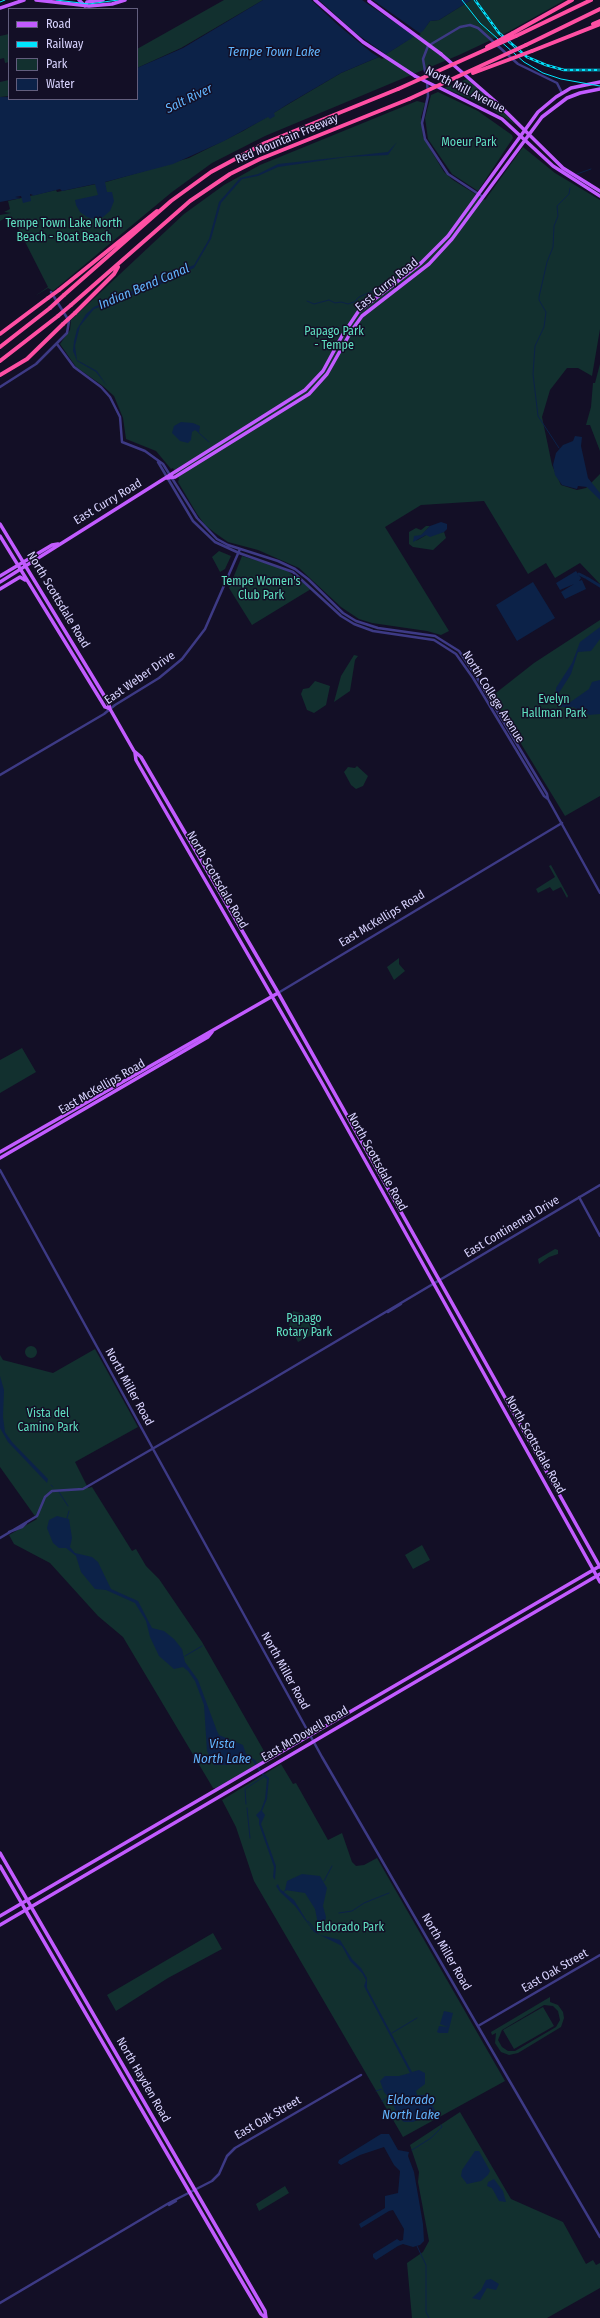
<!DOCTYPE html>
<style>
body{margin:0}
#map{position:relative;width:600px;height:2318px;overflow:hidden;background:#130f26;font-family:"Fira Sans Condensed",sans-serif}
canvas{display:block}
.legend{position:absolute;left:8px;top:8px;width:130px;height:92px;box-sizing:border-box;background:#130f26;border:1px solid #625e7d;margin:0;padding:5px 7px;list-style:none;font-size:12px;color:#d9d4ff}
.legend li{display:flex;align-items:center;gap:8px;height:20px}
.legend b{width:20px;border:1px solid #625e7d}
</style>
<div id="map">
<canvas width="600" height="2318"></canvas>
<ul class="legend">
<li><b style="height:5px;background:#c25bff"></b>Road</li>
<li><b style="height:5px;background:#00e5ff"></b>Railway</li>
<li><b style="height:11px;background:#12302f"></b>Park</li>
<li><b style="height:11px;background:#0c2248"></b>Water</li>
</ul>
</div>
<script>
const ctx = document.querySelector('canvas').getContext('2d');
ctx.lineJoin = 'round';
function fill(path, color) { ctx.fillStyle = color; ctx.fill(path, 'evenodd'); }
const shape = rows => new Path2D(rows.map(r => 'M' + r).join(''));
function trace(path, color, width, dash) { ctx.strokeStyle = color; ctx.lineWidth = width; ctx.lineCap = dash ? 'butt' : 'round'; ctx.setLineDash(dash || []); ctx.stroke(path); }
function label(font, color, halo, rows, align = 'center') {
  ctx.font = font + ' "Fira Sans Condensed",sans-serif'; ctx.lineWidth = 3; ctx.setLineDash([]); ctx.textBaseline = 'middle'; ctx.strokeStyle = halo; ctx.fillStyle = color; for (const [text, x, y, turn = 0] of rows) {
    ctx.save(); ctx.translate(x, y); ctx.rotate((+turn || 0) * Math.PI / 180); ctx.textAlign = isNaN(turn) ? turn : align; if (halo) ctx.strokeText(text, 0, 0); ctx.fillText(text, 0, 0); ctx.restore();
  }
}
fill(shape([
 [224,0,263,0,181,48,137,68,137,49],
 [471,0,565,0,508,32,459,55,265,136,212,163,172,192,53,291,48,288,35,296,48,287,16,224,14,225,9,216,0,221,0,215,11,213,4,212,10,209,8,201,56,190,57,192,106,182,189,158,243,131,341,73,388,53,423,30,430,21,439,20],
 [9,34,9,62,5,63,4,58,0,59,0,36],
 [467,79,495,103,516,125,487,106,444,88],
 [9,80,9,96,0,97,0,82],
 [438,92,478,111,512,135,513,138,478,191,452,174,428,139,425,118,431,95],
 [417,101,425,103,421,117,423,137,444,172,453,180,485,200,523,147,555,173,600,200,600,329,592,376,578,368,567,368,550,390,542,417,552,465,561,485,577,490,586,488,600,474,600,584,580,563,555,578,546,563,528,574,484,501,421,505,385,527,449,631,441,635,427,631,372,623,359,619,341,607,299,568,258,550,228,542,215,533,205,525,197,514,178,482,179,479,173,468,171,469,156,451,126,439,123,418,114,396,103,386,76,367,60,344,70,330,71,320,184,214,224,185,260,165],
 [600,364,600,451,590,425,586,425,591,407,593,383,595,383],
 [426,526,430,526,416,541,426,535,444,532,446,538,433,550,413,547,409,544,409,532,416,528,421,530],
 [219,551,231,556,225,569,220,572,212,557],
 [242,556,285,569,311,589,252,625,229,588],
 [600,620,600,796,565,816,492,696,534,663],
 [354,655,358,656,355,660,350,691,334,702,341,676],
 [315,681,330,686,326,705,314,713,307,710,301,694,303,689,309,688],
 [357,766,368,776,363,786,356,789,351,785,344,772,348,767,355,768],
 [551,865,568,896,567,898,561,887,553,891,550,887,538,893,536,889,555,877,549,866],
 [399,958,399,964,405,971,394,980,387,967],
 [22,1048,36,1072,0,1093,0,1060],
 [555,1249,558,1250,558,1254,549,1257,539,1264,538,1259],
 [293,1311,309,1315,316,1314,321,1330,298,1342,289,1325],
 '25 1352a6 6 0 1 1 12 0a6 6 0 1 1-12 0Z',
 [95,1349,138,1427,75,1462,88,1488,92,1487,132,1551,136,1549,146,1566,159,1579,202,1642,268,1758,216,1788,213,1788,123,1637,98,1616,50,1563,14,1544,9,1535,37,1519,0,1467,0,1355,3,1360,53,1373],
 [422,1545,430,1560,413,1569,405,1555],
 [281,1764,293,1784,296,1783,328,1840,342,1833,352,1862,356,1866,364,1865,377,1858,505,2081,403,2137,254,1881,236,1827,222,1800],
 [213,1933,222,1949,168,1978,116,2011,107,1995],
 [550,1997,550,2002,558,2005,563,2012,564,2018,561,2027,518,2053,509,2055,501,2052,495,2043,496,2033,492,2035,491,2032],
 [544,2005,553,2006,558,2011,560,2020,556,2027,515,2051,508,2051,502,2047,498,2040,502,2030],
 [543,2007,554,2026,514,2049,503,2030],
 [460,2112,511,2199,563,2222,586,2264,593,2260,596,2265,600,2263,600,2288,547,2318,412,2318,407,2263,423,2252,429,2241,418,2182,419,2172,410,2145],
 [285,2186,289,2193,259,2211,256,2204]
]), '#12302f');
fill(shape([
 [263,0,471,0,439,20,430,21,423,31,388,53,341,73,288,104,274,113,275,116,270,119,268,117,224,141,173,164,105,182,107,192,112,192,114,201,110,211,103,217,93,219,87,217,80,212,76,205,75,200,98,195,95,184,62,191,60,189,32,196,33,195,30,194,31,201,23,203,21,196,15,197,21,198,0,202,0,97,137,99,137,68,183,48],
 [397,142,388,155,347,157,278,167,258,176,242,179,221,203,211,239,194,268,159,285,94,309,80,326,75,346,77,360,97,371,107,386,96,372,77,361,73,351,74,341,77,329,86,314,94,307,194,265,209,239,219,202,240,178,258,174,278,164,388,152],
 [181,422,193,423,200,426,199,433,195,430,192,432,191,440,188,443,180,441,172,433,174,426],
 [575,436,582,437,581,446,588,478,600,493,600,500,587,487,578,486,577,489,562,485,555,475,553,465,556,453,563,445,573,441],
 [441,522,447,524,447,529,444,532,430,537,426,535,413,542,414,536,421,535,430,526],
 [576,571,581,578,579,581,582,580,586,589,565,599,561,592,574,584,560,590,556,583],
 [533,582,555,618,517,641,496,605],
 [600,627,600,639,591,651,578,652,571,674,559,693,562,701,569,703,589,689,592,682,600,680,600,714,589,715,573,707,560,707,556,701,556,688,572,663,580,642],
 [0,1376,4,1390,3,1417,5,1432,12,1442,48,1479,47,1483,8,1442,0,1428],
 [57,1516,69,1519,72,1538,70,1547,75,1553,92,1557,98,1562,111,1589,138,1601,152,1628,164,1631,174,1639,182,1649,185,1662,198,1680,217,1731,219,1735,243,1745,246,1754,255,1760,262,1772,269,1778,267,1799,262,1811,265,1815,261,1824,276,1866,275,1880,273,1877,274,1867,259,1824,259,1819,256,1815,261,1810,265,1799,267,1779,260,1773,253,1761,246,1757,228,1765,214,1765,207,1751,204,1705,195,1681,188,1671,183,1667,174,1669,159,1656,150,1637,146,1621,135,1603,106,1590,95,1589,81,1572,76,1556,66,1548,59,1548,53,1543,47,1528,49,1520],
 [302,1874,320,1876,327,1888,323,1906,326,1917,324,1928,318,1924,315,1909,305,1893,285,1890,287,1881],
 [278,1884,280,1889,294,1900,310,1926,320,1935,340,1940,352,1959,361,1968,367,1978,367,1988,412,2072,419,2070,425,2073,425,2084,416,2091,417,2095,425,2095,430,2101,435,2110,433,2113,413,2122,404,2122,400,2119,390,2099,384,2092,380,2081,385,2076,399,2076,410,2073,366,1990,364,1986,366,1980,362,1973,350,1961,342,1946,314,1932,295,1906,280,1892,276,1886],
 [444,2011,453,2013,448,2033,439,2033,437,2032,439,2026,448,2027,440,2024],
 [381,2134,389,2134,398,2150,409,2152,408,2156,414,2172,423,2224,424,2241,420,2245,413,2247,403,2244,398,2246,376,2260,373,2257,373,2254,397,2239,400,2241,403,2240,404,2229,393,2210,389,2211,361,2228,359,2224,385,2208,385,2196,398,2193,400,2171,394,2165,384,2147,360,2155,341,2165,338,2163,339,2160],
 [475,2151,479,2151,490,2171,488,2175,481,2181,467,2184,461,2176,462,2170],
 [494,2179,503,2191,506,2202,499,2201,492,2188,487,2186,488,2182],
 [491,2279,499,2284,496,2290,487,2288,480,2300,472,2298,481,2290,486,2280]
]), '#0c2248');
fill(shape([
 [311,0,319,0,357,34,388,56,382,59,372,53,339,26],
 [362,0,373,0,421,34,416,37]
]), '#130f26');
trace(shape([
 [577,174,591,169],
 [307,301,314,304,329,300,335,303,341,302,348,304,354,302,359,297,375,290],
 [199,433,209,442],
 [559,448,538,416,533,374,535,346,544,327,546,312,539,300,539,297,547,262,553,247,554,226,558,216,557,206,569,194,570,188],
 [51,1485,53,1487],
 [59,1492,68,1506],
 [67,1518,69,1511],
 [185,1656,202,1646],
 [246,1804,245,1789,265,1776],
 [247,1808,250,1838],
 [324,1881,332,1866],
 [283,1892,286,1890],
 [339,1913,352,1911,364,1903,389,1893],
 [308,1921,314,1928],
 [392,2033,417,2018],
 [376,2091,382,2089],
 [382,2101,388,2097],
 [432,2112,437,2118],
 [393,2120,398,2115],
 [412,2150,431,2138,442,2127,441,2125],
 [417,2246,426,2265,426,2312,429,2318]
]), '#0c2248', 1);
trace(shape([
 [579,574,585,577],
 [587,578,600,586]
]), '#0c2248', 3);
trace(shape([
 [426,77,423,59,428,46,460,27,470,25,478,28,518,64,557,83,562,93],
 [427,82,428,96,422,123,425,139,448,174,483,197],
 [57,344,74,367,101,387,110,397,120,417,122,442,145,451,163,464,197,518,217,539,228,545,278,561,295,569,308,579,343,613,356,621,378,628,435,636,459,651,476,676,547,794,548,799],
 [0,387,36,364,67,333,69,321,51,292],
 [158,462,193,521,215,542,239,553,293,572,341,616,354,624,373,631,434,640,456,654,473,678,544,796,548,799,600,893],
 [0,775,104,714,115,705,159,678,182,659,205,629,240,549],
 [278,993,562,823],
 [0,1170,322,1757,600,2237],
 [579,1197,600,1236],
 [388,1312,401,1304],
 [249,1393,600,1185],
 [9,1532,22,1527,26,1523],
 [0,1538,37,1516,45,1497,52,1491,83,1489,273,1379],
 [478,2026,600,1955],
 [169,2205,176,2201],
 [0,2303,169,2203,212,2181,219,2174,227,2156,235,2148,361,2075]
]), '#3d3a85', 2.5);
trace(shape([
 [36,0,89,6,112,4,125,0],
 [79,0,85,6],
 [315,0,363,42,415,76],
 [85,6,87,2,103,0],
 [0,8,24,0],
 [441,54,496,102,563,168,600,191],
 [436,86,502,119,553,166,600,196],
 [167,478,175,477,309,394,327,374,352,330,362,316,429,264,452,239,542,117,567,98,580,93,600,89],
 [0,524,108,702,110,709,134,751,141,757,276,989,600,1567],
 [0,536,105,707,110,709],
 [0,576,52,545,58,544],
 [0,582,305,390,323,371,342,336,358,312,421,263,448,236,538,112,556,97,571,88,600,82],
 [0,589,20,577,25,580],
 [135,753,136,760,322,1083,600,1582],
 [0,1152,278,993],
 [0,1158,208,1037,212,1032],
 [0,1853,265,2311,266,2318],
 [0,1866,222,2248,261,2314,266,2318],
 [0,1916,600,1566],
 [0,1925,600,1574]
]), '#c25bff', 3.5);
trace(shape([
 [593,24,600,21],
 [513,33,572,0],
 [516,36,591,0],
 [526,45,600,9],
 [532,51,600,24],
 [59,290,157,211],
 [64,295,171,201,211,172,265,143,398,89],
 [71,305,190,201,230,174,260,159,409,99],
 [75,313,114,274,118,267],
 [0,334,48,298],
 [0,347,50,308],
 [0,361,58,316],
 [0,375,27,359,63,324]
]), '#ff4fa3', 4);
trace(shape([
 [56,0,89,4,118,0],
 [462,0,480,23,524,62,543,73,561,79,600,86],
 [0,2,5,0]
]), '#00e5ff', 1);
const rail = shape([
 [475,0,499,33,527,57,546,65,564,70,600,70]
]);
trace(rail, '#00e5ff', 2.5);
trace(rail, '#130f26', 1, [3]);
trace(shape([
 [369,1,441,54],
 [415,76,435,86]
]), '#c25bff', 3.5);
trace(shape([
 [487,47,513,33],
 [473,73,532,51],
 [398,89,516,36],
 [409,99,526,45],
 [48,298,59,290],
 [50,308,64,295],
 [58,316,71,305],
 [63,324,75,313]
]), '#ff4fa3', 4);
label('12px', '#d9d4ff', '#130f26', [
 ["North Mill Avenue",465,90,27],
 ["Red Mountain Freeway",287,139,-23],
 ["East Curry Road",387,285,-39],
 ["East Curry Road",108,502,-31],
 ["North Scottsdale Road",58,600,59],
 ["East Weber Drive",140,678,-35],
 ["North College Avenue",493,697,58],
 ["North Scottsdale Road",217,880,60],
 ["East McKellips Road",382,919,-31],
 ["East McKellips Road",102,1087,-30],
 ["North Scottsdale Road",377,1162,61],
 ["East Continental Drive",512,1227,-31],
 ["North Miller Road",129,1387,61],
 ["North Scottsdale Road",535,1445,61],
 ["North Miller Road",285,1671,61],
 ["East McDowell Road",305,1734,-30],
 ["North Miller Road",446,1952,60],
 ["East Oak Street",555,1971,-30],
 ["North Hayden Road",143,2080,60],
 ["East Oak Street",268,2118,-30]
]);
label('12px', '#5fe0c0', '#130f26', [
 ["Moeur Park",469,143],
 ["Tempe Town Lake North",64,224],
 ["Beach - Boat Beach",64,238],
 ["Papago Park",334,332],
 ["- Tempe",334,346],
 ["Tempe Women's",261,582],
 ["Club Park",261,596],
 ["Evelyn",554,700],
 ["Hallman Park",554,714],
 ["Papago",304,1319],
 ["Rotary Park",304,1333],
 ["Vista del",48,1414],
 ["Camino Park",48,1428],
 ["Eldorado Park",350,1928]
]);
label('italic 13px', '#62b6ff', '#130f26', [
 ["Tempe Town Lake",274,52],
 ["Salt River",189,99,-26],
 ["Indian Bend Canal",144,287,-23],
 ["Vista",222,1744],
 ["North Lake",222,1759],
 ["Eldorado",411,2100],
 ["North Lake",411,2115]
]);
</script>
